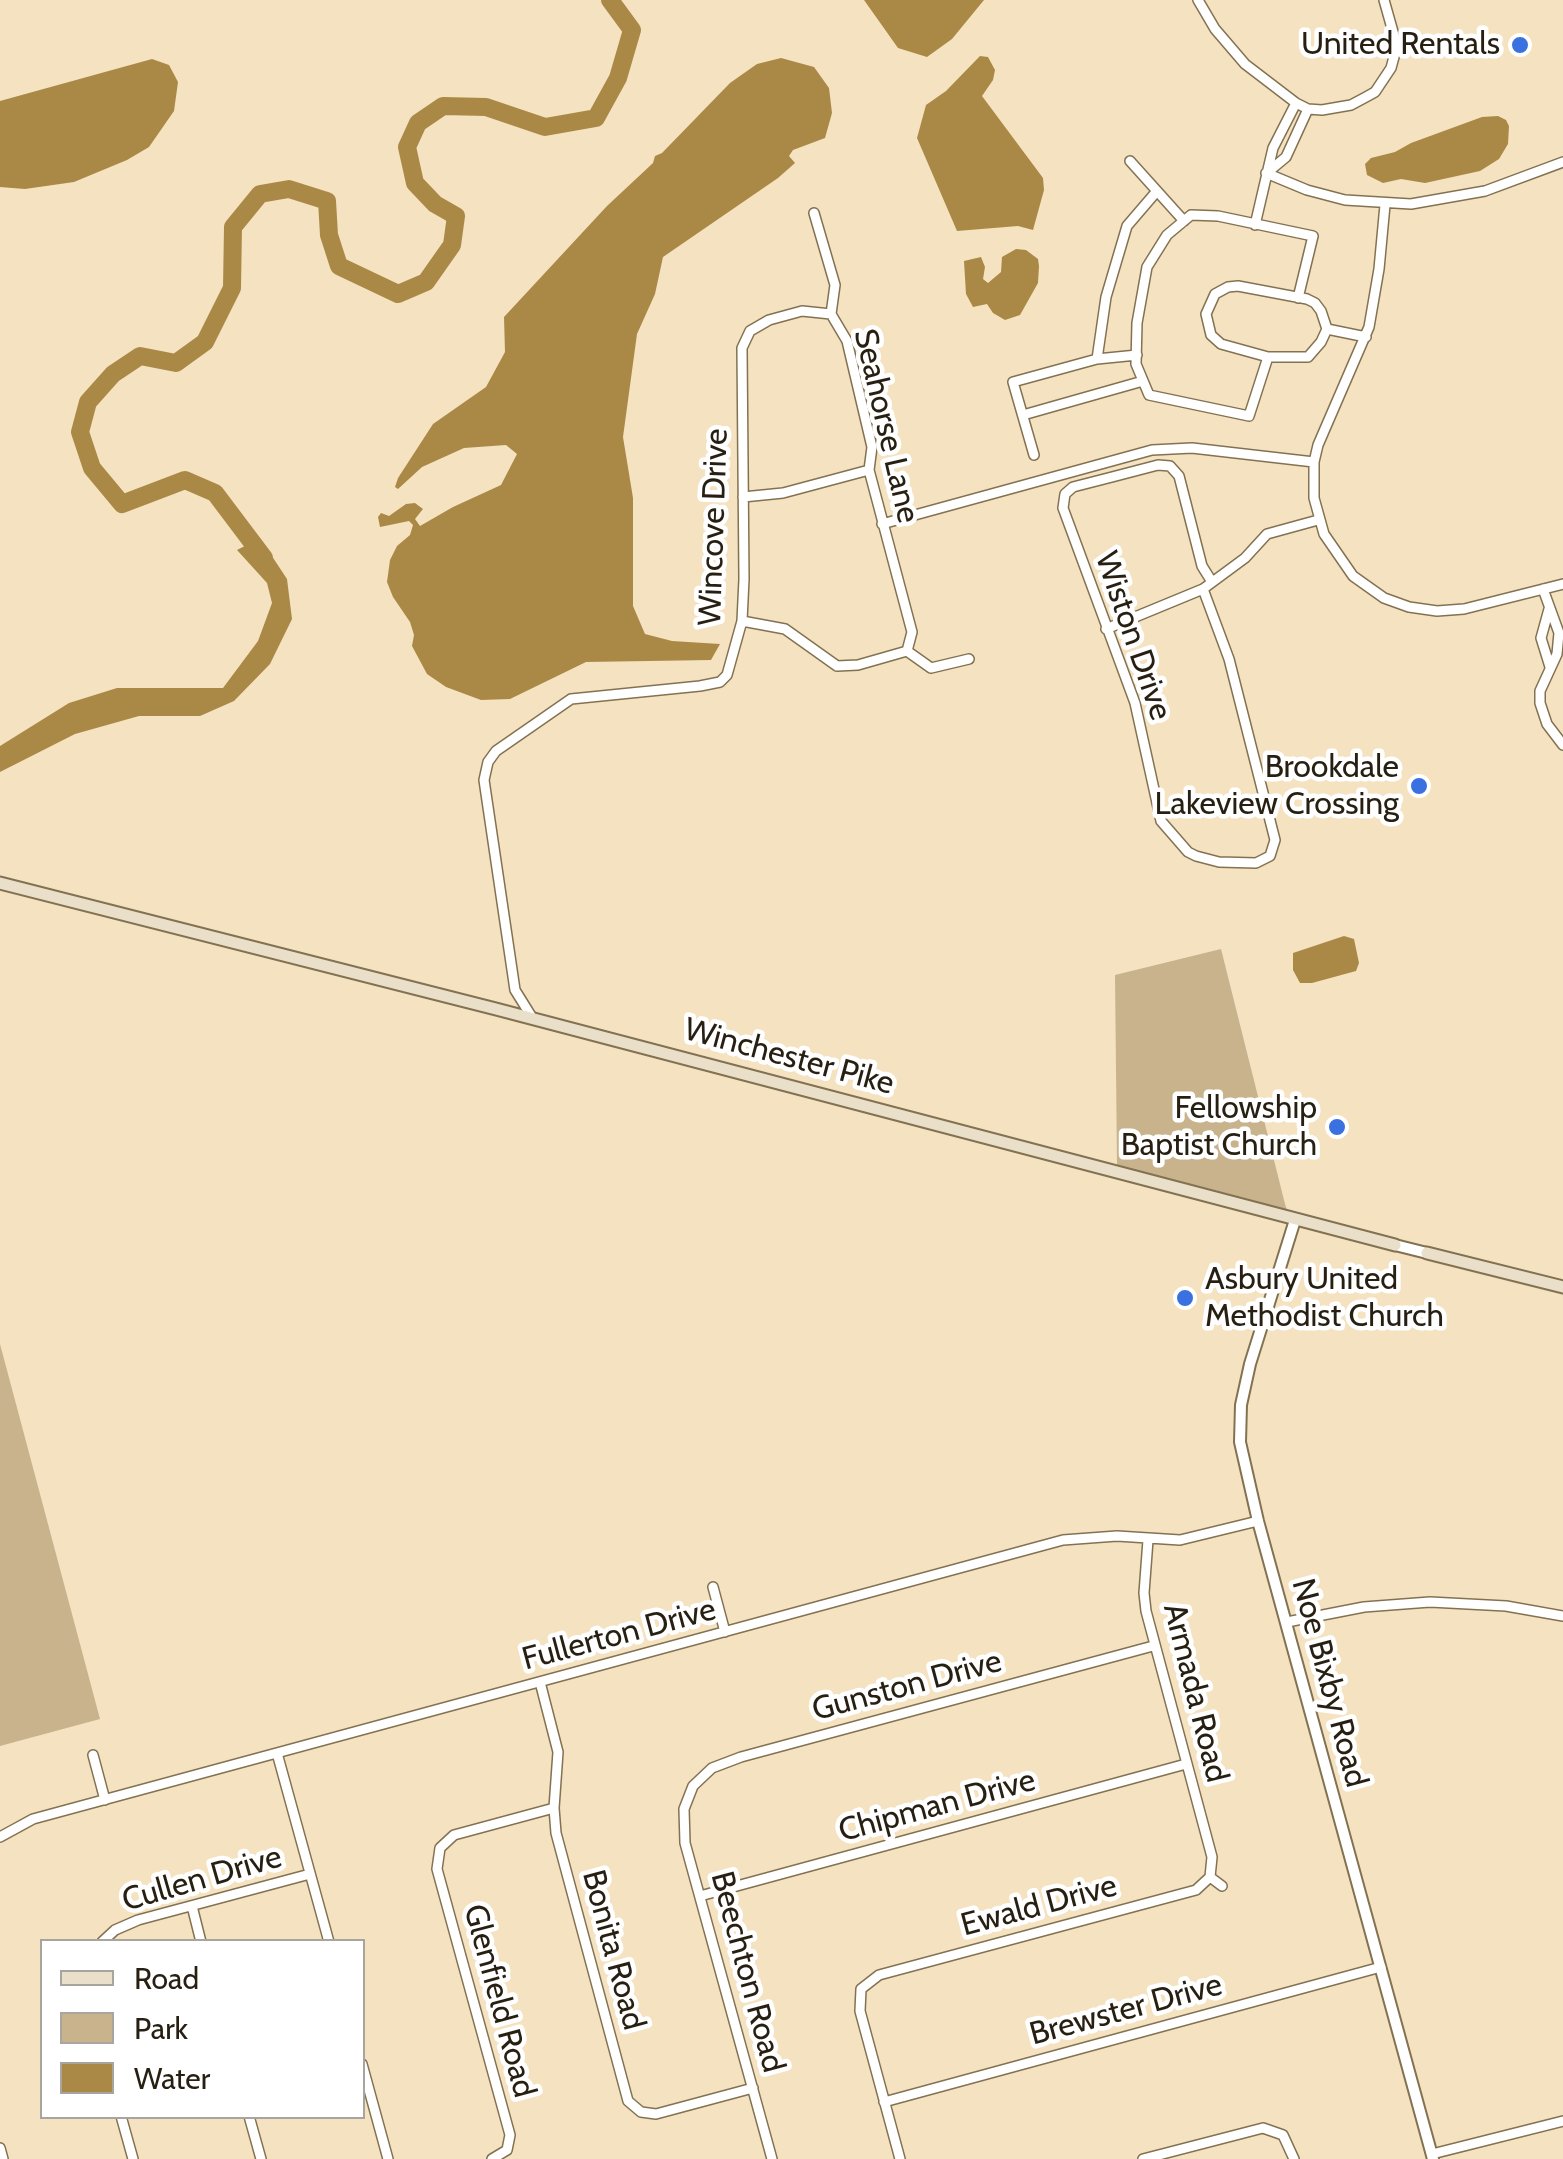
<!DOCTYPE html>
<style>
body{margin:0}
#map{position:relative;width:1563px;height:2159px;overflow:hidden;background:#f5e2c0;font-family:Cabin,sans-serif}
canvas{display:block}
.legend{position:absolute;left:40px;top:1939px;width:325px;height:180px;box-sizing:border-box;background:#fff;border:2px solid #a8a5a0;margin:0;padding:12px 18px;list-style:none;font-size:30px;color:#261f12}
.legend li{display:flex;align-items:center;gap:20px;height:50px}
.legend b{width:50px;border:2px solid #a8a5a0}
</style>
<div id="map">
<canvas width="1563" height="2159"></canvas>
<ul class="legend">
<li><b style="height:12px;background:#eadfc8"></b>Road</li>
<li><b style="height:28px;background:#c8b38c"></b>Park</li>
<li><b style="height:28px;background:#aa8947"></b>Water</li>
</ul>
</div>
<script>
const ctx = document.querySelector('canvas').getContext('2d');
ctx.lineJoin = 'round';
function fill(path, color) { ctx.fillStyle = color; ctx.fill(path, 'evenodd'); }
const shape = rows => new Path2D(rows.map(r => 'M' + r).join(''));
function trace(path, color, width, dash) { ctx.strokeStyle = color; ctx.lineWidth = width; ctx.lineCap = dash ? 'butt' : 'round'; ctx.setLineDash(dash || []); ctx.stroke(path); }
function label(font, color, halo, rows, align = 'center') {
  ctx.font = font + ' Cabin,sans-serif'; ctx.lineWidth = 9; ctx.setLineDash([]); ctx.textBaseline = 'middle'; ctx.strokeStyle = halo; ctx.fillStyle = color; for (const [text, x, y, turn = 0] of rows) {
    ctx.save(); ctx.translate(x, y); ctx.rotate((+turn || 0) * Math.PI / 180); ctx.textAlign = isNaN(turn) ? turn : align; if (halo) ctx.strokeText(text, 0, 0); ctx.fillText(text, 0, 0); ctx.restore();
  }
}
fill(shape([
 [1221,949,1285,1204,1287,1210,1117,1165,1115,975],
 [0,1344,100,1719,0,1746]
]), '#c8b38c');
fill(shape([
 [864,0,984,0,952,39,927,57,898,48],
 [980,56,988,57,995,70,993,80,982,96,1043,178,1044,190,1033,230,1018,226,957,231,917,138,926,105,946,91],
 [781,58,814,67,829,88,832,113,825,138,793,150,789,156,795,163,778,178,663,257,655,294,637,334,623,437,633,498,633,606,645,634,672,641,720,644,711,660,586,662,510,699,481,700,446,687,427,674,412,646,414,635,410,622,393,597,387,582,390,560,397,546,410,535,413,525,409,521,380,527,378,517,381,513,389,516,406,504,415,503,423,509,415,519,420,526,453,507,501,485,517,454,506,445,464,448,422,467,398,489,395,487,398,478,433,424,486,387,505,352,504,317,607,206,653,163,655,156,662,153,730,83,757,64],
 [152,59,169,65,178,82,174,111,149,147,127,160,74,182,25,189,0,187,0,101],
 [1498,116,1506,120,1509,126,1508,144,1499,159,1480,171,1425,183,1401,179,1383,183,1367,175,1365,164,1371,158,1395,152,1411,143,1482,117],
 [1016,249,1026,250,1038,259,1039,266,1038,283,1020,315,1005,320,993,313,987,304,973,307,966,294,964,261,981,257,985,267,983,279,988,283,1001,272,1002,257],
 [260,538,287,579,292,619,270,664,234,701,200,716,139,716,75,734,0,772,0,746,69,703,117,688,223,688,258,641,272,603,267,583,237,550],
 [1344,936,1354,939,1359,963,1356,971,1312,983,1300,983,1293,970,1293,953]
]), '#aa8947');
trace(shape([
 [264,558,215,493,185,480,122,504,92,468,80,432,88,402,113,374,140,356,176,363,205,342,232,288,233,227,260,194,289,189,327,201,329,235,339,266,398,294,426,282,452,245,456,216,435,204,415,183,407,147,418,123,443,106,486,107,545,127,596,118,618,78,632,30,610,0]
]), '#aa8947', 18);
const minor = shape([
 [1198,0,1215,29,1245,64,1296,103,1308,109,1322,110,1351,105,1366,97,1375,92,1391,68,1397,46,1384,0],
 [1130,161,1184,221],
 [1268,172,1286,157,1308,109],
 [1266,173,1307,190,1345,200,1411,204,1485,191,1563,162],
 [1385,205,1379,269,1369,327,1318,445,1314,462,1314,498,1324,534,1353,576,1384,598,1409,607,1437,611,1464,609,1563,584],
 [814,213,835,285,831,314],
 [1255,225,1273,148,1296,103],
 [831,314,847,341,872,447,869,470,912,632,907,651],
 [1327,329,1321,342,1308,357,1268,357,1221,344,1211,335,1206,314,1215,294,1228,287,1238,286,1307,299,1315,303,1321,311,1327,329,1366,337],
 [1268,357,1249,416,1149,395,1136,364,1137,323,1147,267,1167,235,1191,215,1218,216,1313,236,1298,298],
 [1097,359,1106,297,1127,226,1157,191],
 [1023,415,1143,381],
 [1034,455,1013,382,1097,359,1137,355],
 [743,497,783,493,869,470],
 [882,524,1152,450,1192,448,1314,462],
 [1203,589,1229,659,1275,840,1270,856,1256,863,1219,862,1196,856,1188,852,1161,821,1135,703,1063,508,1065,494,1073,487,1112,477,1158,465,1170,466,1179,476,1202,566,1212,582],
 [1543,589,1559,633,1557,654,1540,691,1540,703,1547,724,1563,745],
 [1549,609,1541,638,1550,667],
 [742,621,785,629,837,666,858,665,907,651],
 [1106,629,1203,589,1245,558,1267,534,1318,520],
 [907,651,931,668,969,659],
 [533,1019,515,990,484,780,488,762,496,751,571,699,700,686,720,682,727,675,742,621,744,579,742,348,750,331,769,320,802,311,831,314],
 [713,1587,725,1632],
 [1287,1622,1364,1607,1430,1602,1506,1606,1563,1616],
 [540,1682,558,1752,554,1808,556,1833,628,2101,641,2112,656,2114,753,2088],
 [277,1753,329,1942],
 [93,1755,105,1800],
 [0,1837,33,1819,1063,1540,1117,1536,1180,1540,1258,1521],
 [440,1848,437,1869,510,2135,507,2150,492,2159],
 [440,1848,454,1835,554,1808],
 [1210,1877,1222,1886],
 [700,1896,1186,1764],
 [192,1906,201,1942],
 [102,1942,115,1930,138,1920,310,1874],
 [861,1989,879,1975,1196,1890,1210,1877,1212,1857,1146,1611,1144,1593,1148,1540],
 [861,1989,860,2011,900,2159],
 [362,2064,388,2159],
 [884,2102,1381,1967],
 [121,2116,133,2159],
 [249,2116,261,2159],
 [0,2148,3,2159],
 [1432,2154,1563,2121],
 [772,2159,685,1843,684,1809,693,1786,712,1768,741,1757,1153,1646],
 [1143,2159,1263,2128,1283,2135,1294,2159]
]);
const tertiary = shape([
 [1295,1220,1250,1364,1241,1405,1240,1442,1258,1521,1433,2159],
 [1395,1245,1427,1253]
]);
const secondary = shape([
 [0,883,496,1009,1395,1245],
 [1427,1253,1563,1287]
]);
trace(minor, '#837252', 12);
trace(tertiary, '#837252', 14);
trace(secondary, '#837252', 15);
trace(minor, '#fff', 9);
trace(tertiary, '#fff', 10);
trace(secondary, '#eadfc8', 11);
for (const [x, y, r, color] of [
 [1520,45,10,"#3a70e0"],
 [1419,786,10,"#3a70e0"],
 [1337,1127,10,"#3a70e0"],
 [1185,1298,10,"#3a70e0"]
]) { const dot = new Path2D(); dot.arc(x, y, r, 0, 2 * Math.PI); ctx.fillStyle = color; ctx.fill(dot); trace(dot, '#fff', 4); }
label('32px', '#261f12', '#fff', [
 ["United Rentals",1500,45],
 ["Brookdale",1399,768],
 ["Lakeview Crossing",1399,805],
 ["Fellowship",1317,1109],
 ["Baptist Church",1317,1146],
 ["Asbury United",1205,1280,"left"],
 ["Methodist Church",1205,1317,"left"]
], 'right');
label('32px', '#261f12', '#fff', [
 ["Seahorse Lane",886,426,77],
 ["Wincove Drive",714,527,-88],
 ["Wiston Drive",1133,636,71],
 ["Winchester Pike",789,1057,15],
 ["Fullerton Drive",619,1635,-15],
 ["Noe Bixby Road",1329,1683,75],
 ["Gunston Drive",907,1686,-15],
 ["Armada Road",1195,1693,76],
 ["Chipman Drive",937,1806,-15],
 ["Cullen Drive",202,1879,-16],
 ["Ewald Drive",1039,1906,-15],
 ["Bonita Road",613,1950,75],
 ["Beechton Road",747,1972,75],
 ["Glenfield Road",499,2001,75],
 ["Brewster Drive",1126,2010,-15]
]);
</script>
